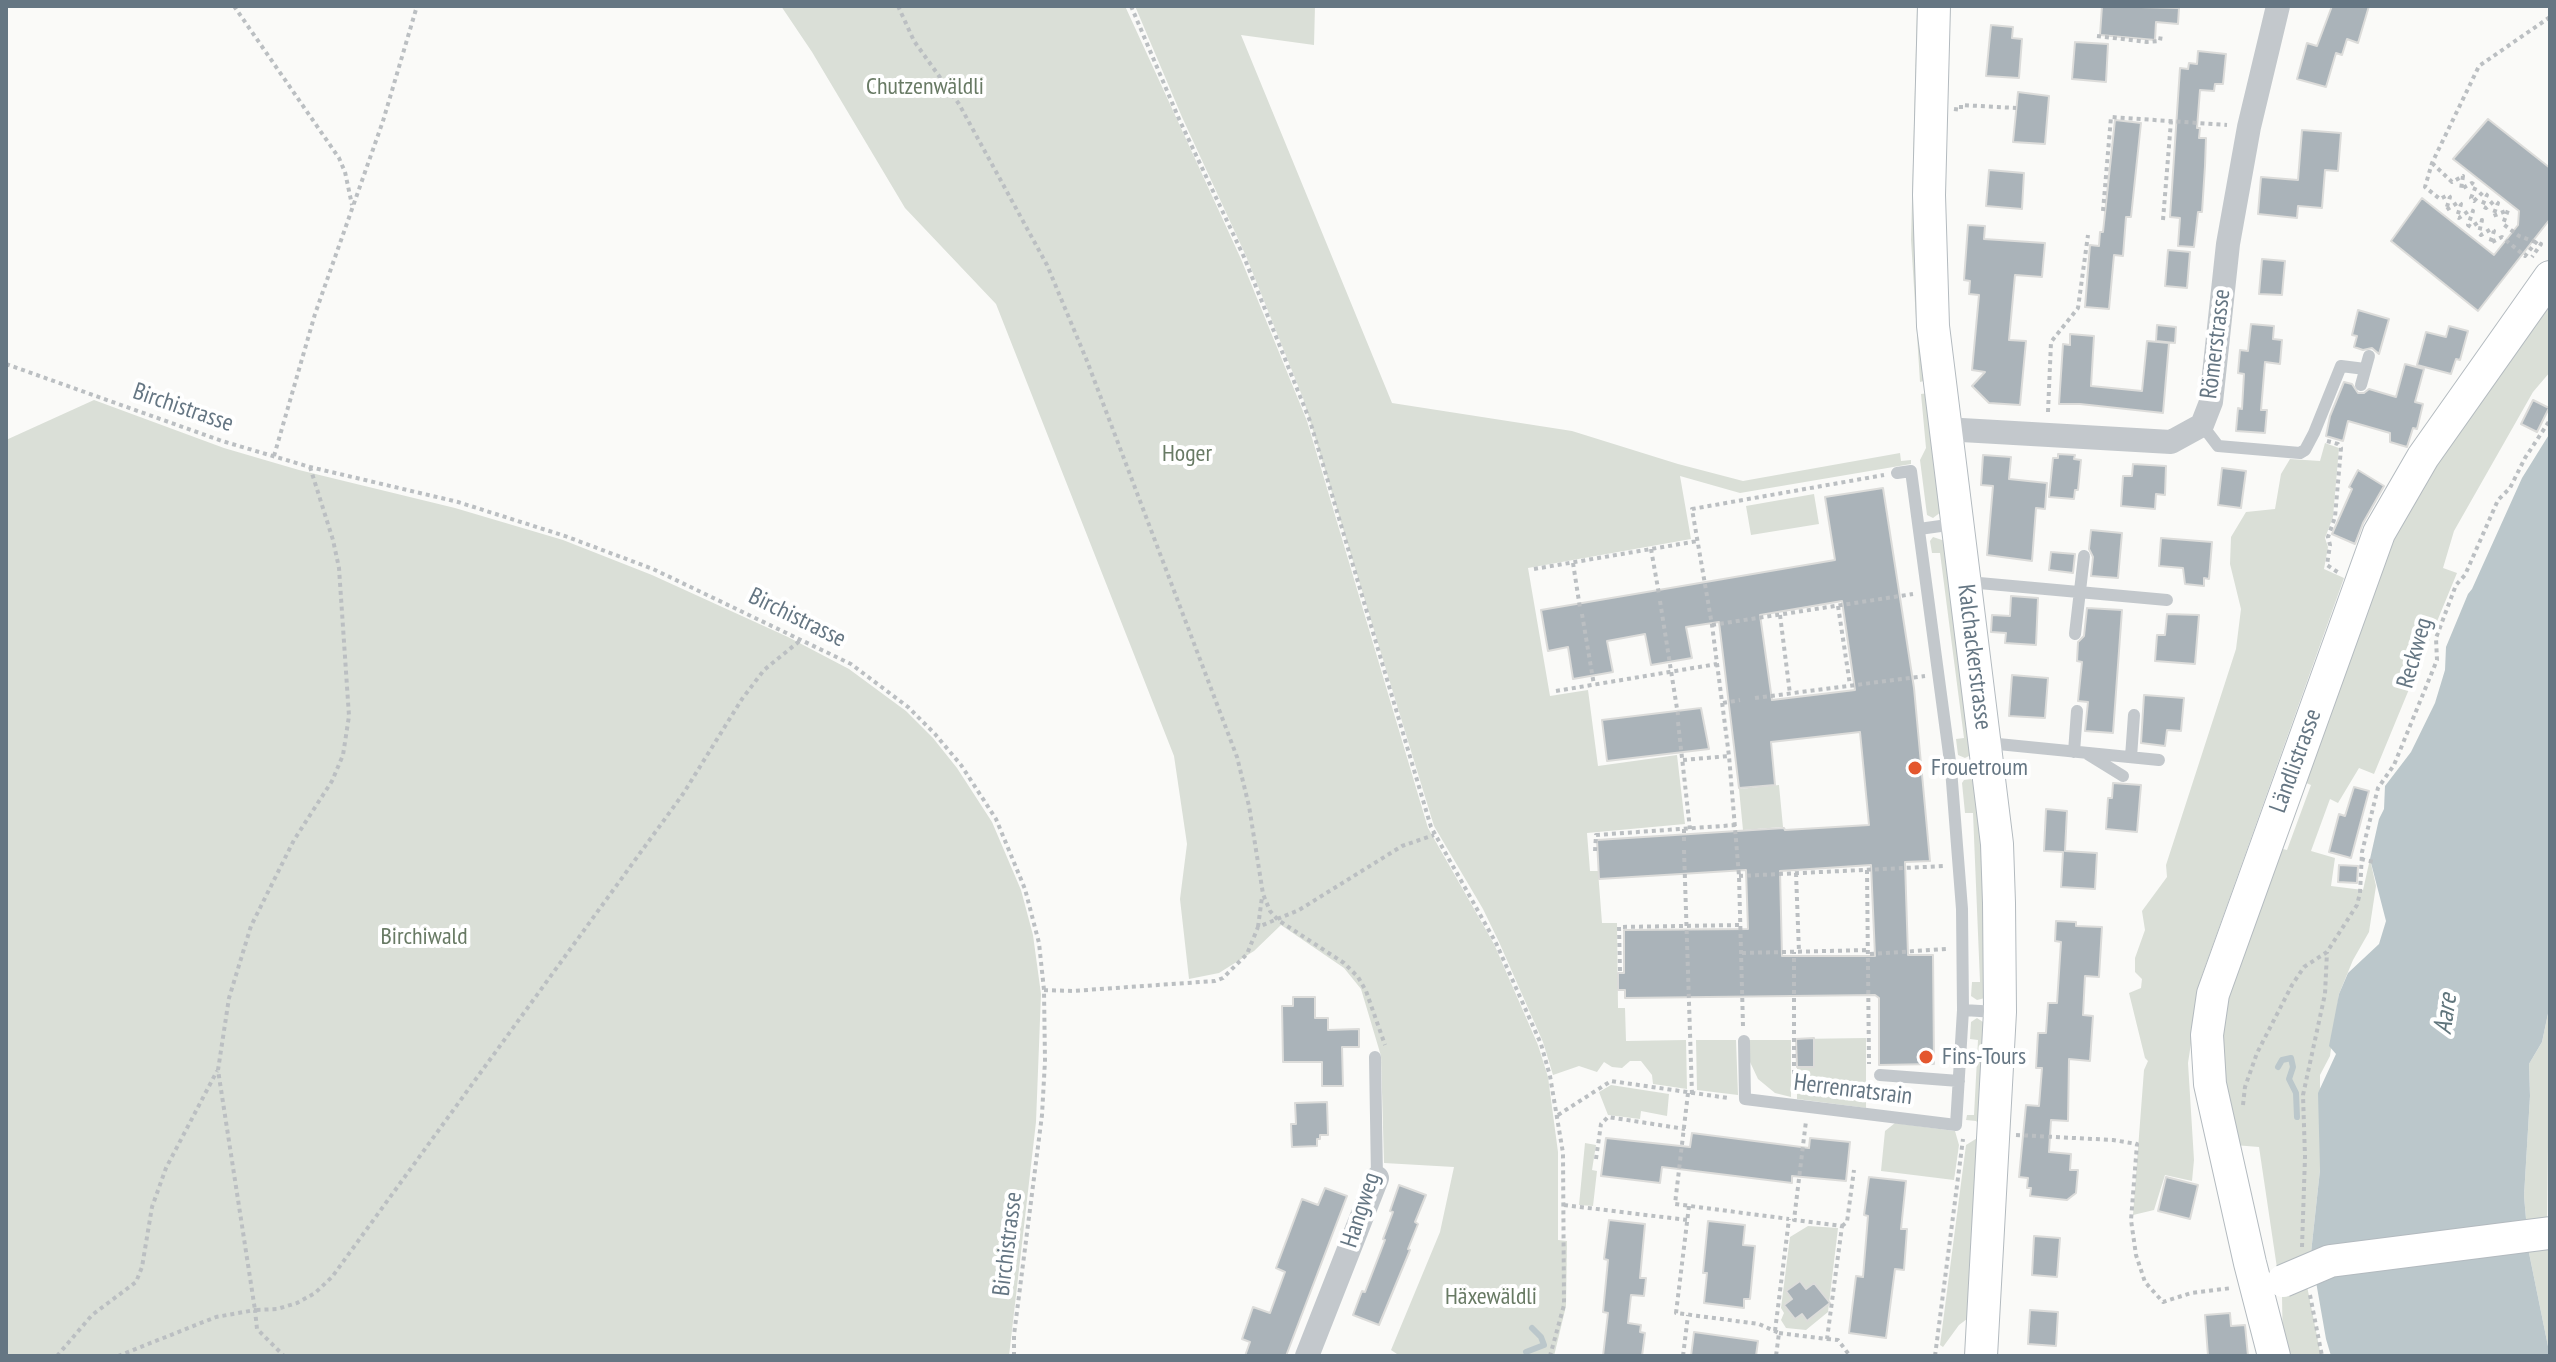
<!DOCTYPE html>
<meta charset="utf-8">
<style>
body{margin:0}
#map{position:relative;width:2556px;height:1362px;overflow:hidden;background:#fafaf8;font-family:"PT Sans Narrow",sans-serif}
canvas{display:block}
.frame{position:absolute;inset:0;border:8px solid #657683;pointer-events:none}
</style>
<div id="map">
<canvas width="2556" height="1362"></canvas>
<div class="frame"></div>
</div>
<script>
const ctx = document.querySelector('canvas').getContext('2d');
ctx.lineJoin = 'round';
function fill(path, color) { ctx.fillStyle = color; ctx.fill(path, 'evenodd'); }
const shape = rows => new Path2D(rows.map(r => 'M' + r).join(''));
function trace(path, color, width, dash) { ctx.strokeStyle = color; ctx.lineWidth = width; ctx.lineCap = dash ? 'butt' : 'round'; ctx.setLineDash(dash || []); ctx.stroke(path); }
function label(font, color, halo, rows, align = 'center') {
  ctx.font = font + ' "PT Sans Narrow",sans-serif'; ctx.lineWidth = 8; ctx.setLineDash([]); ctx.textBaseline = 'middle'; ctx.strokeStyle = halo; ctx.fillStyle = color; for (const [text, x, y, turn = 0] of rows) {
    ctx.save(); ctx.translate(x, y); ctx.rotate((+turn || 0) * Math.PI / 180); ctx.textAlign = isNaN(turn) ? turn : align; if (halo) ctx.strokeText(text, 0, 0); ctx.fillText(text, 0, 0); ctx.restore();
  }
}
fill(shape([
 [781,6,1125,6,1241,259,1307,421,1428,828,1494,944,1538,1045,1548,1077,1558,1152,1558,1240,1567,1241,1566,1306,1554,1356,1400,1356,1391,1350,1440,1232,1454,1167,1384,1163,1381,1056,1361,989,1344,968,1281,925,1254,951,1219,973,1189,979,1180,899,1187,844,1174,756,996,304,905,208,812,52],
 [1135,6,1315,6,1314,45,1241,35,1392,403,1572,431,1678,464,1743,481,1900,453,1901,461,1911,460,1911,464,1740,493,1680,476,1691,539,1528,568,1550,696,1588,690,1598,766,1677,755,1685,824,1587,833,1590,871,1598,871,1602,923,1617,923,1618,1008,1625,1008,1626,1041,1686,1040,1687,1089,1653,1084,1652,1075,1641,1061,1630,1061,1622,1068,1612,1067,1604,1062,1597,1072,1579,1066,1553,1075,1543,1042,1499,942,1483,909,1434,826,1303,398,1246,256,1182,117],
 [1917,6,1924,6,1928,380,1920,382,1911,240],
 [2550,294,2550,372,2533,392,2454,531,2443,568,2457,573,2374,774,2359,768,2338,803,2330,799,2311,851,2335,858,2331,886,2363,890,2370,859,2376,886,2369,932,2353,960,2339,994,2330,1056,2320,1075,2320,1170,2311,1253,2277,1268,2259,1147,2234,1145,2217,1035,2275,847,2287,850,2311,785,2299,780,2383,546],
 [1930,393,1941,512,1933,518,1927,515,1920,460,1926,448,1921,394],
 [94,400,224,448,299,470,455,508,563,540,652,575,788,637,849,669,906,711,933,738,957,768,992,822,1021,890,1033,935,1041,994,1036,1122,1009,1356,6,1356,6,440],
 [2325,443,2339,448,2333,517,2325,538,2328,547,2324,569,2344,578,2201,978,2188,1063,2194,1160,2192,1181,2165,1175,2154,1210,2133,1215,2144,1070,2148,1061,2145,1058,2129,993,2141,988,2142,979,2135,972,2135,958,2145,930,2142,911,2167,877,2166,865,2236,649,2241,609,2230,564,2231,537,2246,512,2275,509,2281,474,2290,459,2320,461],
 [1814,494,1819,524,1751,535,1746,506],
 [1933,537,1945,541,1971,755,1965,758,1958,755,1956,739,1964,738,1940,553,1932,553,1930,541],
 [1971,779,1980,788,1985,998,1977,1000,1971,996,1972,982,1980,982,1973,813,1965,813,1962,783,1964,780],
 [1779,785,1783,827,1743,830,1739,789],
 [2550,1004,2547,1217,2550,1246,2550,1356,2529,1253,2524,1196,2530,1096,2529,1064,2542,1042],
 [1977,1018,1986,1024,1980,1125,1976,1121,1966,1120,1967,1115,1974,1115,1978,1040,1970,1039,1971,1022],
 [1866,1038,1866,1108,1797,1099,1797,1039],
 [1696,1040,1736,1040,1738,1095,1697,1090],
 [1748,1040,1791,1040,1791,1097,1775,1093,1758,1079,1750,1062],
 [1611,1085,1669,1094,1667,1116,1641,1111,1640,1119,1608,1115,1599,1092],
 [1895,1123,1955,1131,1959,1145,1954,1180,1881,1171,1885,1131],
 [1979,1137,1971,1316,1959,1325,1943,1347,1940,1345,1966,1145],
 [1585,1143,1596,1145,1592,1170,1597,1171,1593,1206,1579,1205],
 [1808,1226,1838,1228,1828,1312,1806,1330,1786,1328,1781,1320,1784,1313,1781,1308,1790,1237],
 [2307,1286,2321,1356,2283,1356,2282,1296]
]), '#dadfd7');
fill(shape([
 [2550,433,2550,1004,2542,1042,2529,1064,2530,1096,2524,1196,2529,1253,2550,1356,2331,1356,2326,1339,2311,1253,2320,1170,2318,1093,2336,1054,2329,1046,2339,994,2348,973,2379,944,2386,921,2370,859,2379,819,2384,809,2385,786,2411,752,2435,703,2445,670,2446,647,2468,594,2472,589,2522,478]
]), '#bbc7cb');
trace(shape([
 [2278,1067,2282,1060,2291,1058,2293,1067,2289,1079,2296,1093,2297,1117],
 [1526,1352,1544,1345,1541,1337,1532,1328]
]), '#bbc7cb', 6);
const building = shape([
 [2102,6,2179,8,2178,24,2156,22,2155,40,2100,35,2102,6],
 [2332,6,2369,6,2358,43,2347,39,2342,55,2336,53,2326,87,2297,79,2307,43,2317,46,2332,6],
 [1991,25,2013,27,2012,38,2022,39,2019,78,1986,76,1991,25],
 [2075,42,2108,44,2106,82,2072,79,2075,42],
 [2198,51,2226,54,2223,84,2215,84,2214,91,2200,90,2197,128,2200,128,2199,138,2206,138,2205,166,2202,212,2198,212,2194,247,2178,246,2180,218,2170,217,2180,68,2188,69,2189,63,2197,64,2198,51],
 [2018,92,2049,96,2045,144,2013,142,2018,92],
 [2488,119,2550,168,2550,219,2478,311,2391,241,2422,198,2494,255,2518,225,2519,211,2453,159,2488,119],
 [2115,120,2141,123,2131,217,2126,217,2123,256,2114,255,2109,309,2085,307,2090,245,2099,246,2100,232,2103,232,2115,120],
 [2302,130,2341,133,2338,171,2325,170,2322,208,2298,206,2297,218,2258,214,2261,177,2298,180,2302,130],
 [1989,170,2024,173,2022,209,1986,206,1989,170],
 [1968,225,1985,226,1984,239,2045,243,2042,277,2015,275,2009,340,2026,341,2020,405,1989,403,1972,386,1985,372,1972,370,1979,295,1969,294,1970,281,1964,280,1968,225],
 [2168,250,2190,252,2187,288,2165,286,2168,250],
 [2262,259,2285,261,2282,295,2259,294,2262,259],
 [2358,310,2389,319,2379,354,2372,348,2363,350,2354,347,2357,336,2352,335,2358,310],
 [2251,324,2274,326,2273,339,2282,340,2280,364,2265,362,2261,410,2267,410,2265,433,2236,431,2238,408,2242,409,2244,374,2238,373,2240,350,2248,351,2251,324],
 [2157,325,2176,327,2175,343,2156,341,2157,325],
 [2449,326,2468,331,2460,360,2456,359,2451,374,2417,365,2426,332,2446,337,2449,326],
 [2070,334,2094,336,2091,386,2142,391,2147,341,2169,343,2163,413,2080,404,2059,404,2063,344,2070,345,2070,334],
 [2405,364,2424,369,2415,402,2423,404,2417,429,2413,428,2407,447,2390,442,2390,433,2348,421,2343,441,2326,436,2330,416,2344,382,2352,384,2358,393,2364,393,2369,389,2396,397,2405,364],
 [2533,400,2549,408,2537,432,2521,424,2533,400],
 [2058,454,2075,455,2074,459,2081,460,2078,490,2075,490,2074,499,2049,497,2053,458,2058,458,2058,454],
 [1983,455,2011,457,2009,479,2047,483,2045,509,2036,508,2032,561,1987,555,1993,486,1981,485,1983,455],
 [2133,464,2166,466,2165,495,2156,494,2155,509,2121,506,2123,476,2132,476,2133,464],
 [2222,468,2246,471,2241,508,2218,505,2222,468],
 [2358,470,2384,486,2363,523,2355,544,2332,534,2352,489,2349,487,2358,470],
 [1883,488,1914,688,1930,861,1905,862,1908,955,1933,955,1934,1064,1879,1065,1879,998,1875,995,1625,998,1625,990,1618,990,1618,973,1624,973,1624,930,1748,929,1746,870,1599,879,1597,840,1784,828,1785,830,1869,825,1860,732,1771,742,1775,785,1739,788,1719,622,1686,627,1692,658,1651,665,1645,634,1607,641,1613,672,1573,679,1568,647,1548,651,1541,610,1835,560,1825,497,1883,488],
 [1842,601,1855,690,1772,700,1760,615,1842,601],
 [1871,865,1875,956,1782,956,1780,871,1871,865],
 [2091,530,2122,533,2118,578,2091,576,2093,557,2089,549,2091,530],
 [2161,538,2212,542,2209,579,2204,578,2204,586,2185,584,2183,568,2159,566,2161,538],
 [2051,552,2075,554,2073,573,2049,570,2051,552],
 [2011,596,2038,598,2036,645,2005,643,2006,633,1991,632,1992,615,2010,616,2011,596],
 [2087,608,2122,610,2113,733,2085,731,2088,702,2078,701,2082,662,2077,661,2078,642,2084,636,2087,608],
 [2167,614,2199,615,2195,664,2155,661,2157,635,2165,635,2167,614],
 [2012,675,2048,678,2045,718,2009,716,2012,675],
 [2144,695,2184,698,2181,731,2167,730,2165,746,2141,743,2144,695],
 [1701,708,1709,749,1607,761,1602,720,1701,708],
 [2113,783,2141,785,2137,832,2106,829,2108,798,2112,798,2113,783],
 [2354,787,2369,791,2351,858,2329,852,2339,814,2345,816,2354,787],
 [2046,809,2067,811,2065,851,2097,853,2095,889,2061,887,2063,852,2044,851,2046,809],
 [2339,865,2358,866,2357,883,2338,882,2339,865],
 [2056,921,2076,922,2076,926,2102,927,2099,977,2085,976,2083,1015,2093,1016,2090,1061,2069,1059,2068,1121,2051,1120,2049,1152,2071,1154,2070,1170,2078,1170,2076,1193,2067,1200,2030,1196,2031,1188,2027,1188,2028,1178,2019,1177,2026,1105,2039,1106,2042,1068,2036,1068,2038,1033,2046,1033,2048,1003,2057,1003,2061,942,2055,941,2056,921],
 [1293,997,1315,997,1315,1018,1328,1018,1328,1030,1359,1029,1359,1047,1342,1047,1343,1086,1322,1086,1322,1062,1283,1062,1282,1006,1293,1006,1293,997],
 [1814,1038,1814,1067,1797,1067,1796,1039,1814,1038],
 [1327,1102,1328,1135,1320,1135,1320,1139,1317,1139,1317,1146,1292,1147,1291,1124,1296,1124,1295,1103,1327,1102],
 [1692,1133,1809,1148,1810,1138,1850,1142,1846,1181,1792,1176,1792,1183,1662,1167,1660,1183,1601,1176,1606,1138,1690,1147,1692,1133],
 [1869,1177,1906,1181,1901,1229,1907,1229,1904,1270,1895,1269,1886,1338,1849,1333,1856,1276,1863,1277,1868,1216,1864,1215,1869,1177],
 [2166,1177,2198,1185,2190,1219,2158,1211,2166,1177],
 [1399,1185,1426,1195,1415,1222,1418,1224,1408,1249,1410,1250,1379,1325,1353,1315,1362,1291,1365,1292,1385,1240,1383,1239,1393,1212,1390,1211,1399,1185],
 [1325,1188,1347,1196,1286,1356,1245,1356,1250,1342,1242,1339,1253,1307,1270,1313,1285,1272,1276,1268,1302,1199,1318,1205,1325,1188],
 [1609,1220,1645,1224,1640,1278,1646,1278,1644,1296,1631,1295,1628,1323,1641,1325,1640,1332,1645,1333,1642,1356,1603,1356,1608,1313,1603,1312,1608,1260,1604,1259,1609,1220],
 [1708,1221,1745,1225,1743,1245,1755,1246,1750,1299,1744,1299,1744,1308,1704,1303,1707,1273,1703,1273,1708,1221],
 [2034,1236,2060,1238,2057,1277,2032,1275,2034,1236],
 [1800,1281,1806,1289,1814,1283,1830,1303,1807,1321,1802,1314,1795,1319,1784,1305,1792,1299,1786,1291,1800,1281],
 [2030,1310,2058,1312,2056,1346,2028,1344,2030,1310],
 [2230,1313,2231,1326,2245,1325,2248,1356,2208,1356,2205,1315,2230,1313],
 [1694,1332,1758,1341,1756,1356,1691,1356,1694,1332]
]);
fill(building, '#aab3b9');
trace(building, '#dcdcda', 2);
const secondary = shape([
 [1934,6,1929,195,1933,326,1997,844,1999,903,2000,1012,1981,1356],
 [2274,1356,2250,1263,2210,1084,2207,1035,2213,994,2379,533,2423,457,2550,277]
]);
trace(secondary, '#b3babf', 34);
trace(shape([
 [234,6,339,158,345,172,352,205],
 [898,6,914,41,959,104,1047,265,1087,361,1237,757,1249,806,1263,894,1270,911,1278,920,1344,963,1358,977,1366,991,1385,1045],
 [1131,6,1179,119,1244,257,1310,421,1431,827,1496,943,1541,1044,1550,1076,1563,1153,1564,1305,1550,1356],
 [2097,36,2147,42,2160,41,2161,34],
 [1954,109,1961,110,1961,105,2016,108],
 [2432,163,2452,182,2463,176,2461,189,2472,183,2476,186,2471,198,2474,201,2483,192,2487,195,2482,206,2486,208,2494,201,2498,203,2493,216,2508,210,2503,224,2519,236,2541,244,2532,257],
 [2103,211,2111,117,2227,125],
 [2163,220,2171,121],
 [2537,241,2525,256,2502,237,2490,243,2494,231,2491,229,2481,235,2479,233,2482,220,2471,227,2468,225,2473,211,2470,210,2459,218,2457,217,2461,204,2459,202,2446,210,2450,197,2448,195,2440,199,2425,187,2432,163,2479,66,2550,17],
 [6,364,222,441,310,467,458,502,565,536,653,569,851,664,908,707,935,734,961,765,996,819,1025,889,1039,943,1044,990,1045,1061,1042,1115,1014,1335,1014,1356],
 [2048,412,2051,342,2078,308,2088,235],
 [2327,441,2338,444,2341,448,2335,517,2328,537,2330,545,2327,565,2339,573],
 [274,456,315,314,383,121,417,6],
 [310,467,333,540,339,568,349,716,343,755,332,781,294,840,251,926,229,998,218,1070,255,1310,277,1309,297,1303,315,1293,332,1277,683,794,742,699,764,670,802,639],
 [1651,549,1659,594],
 [1573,563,1580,608],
 [1534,569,1698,541],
 [1660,601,1678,715],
 [1838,606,1850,685],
 [1582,614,1594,685],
 [1780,615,1790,694],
 [1712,625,1913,594],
 [1556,691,1717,664],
 [1755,698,1925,676],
 [1723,703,1740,700],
 [1678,722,1690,829],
 [1683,760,1729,756],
 [1684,829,1684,843],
 [1684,850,1692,1094],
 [1595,851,1596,835,1736,825],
 [2361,859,2374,862],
 [1867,870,1869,1064],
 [1796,873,1799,952],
 [1739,876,1945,866],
 [1258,927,1262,897],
 [1742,953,1869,950],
 [1870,954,1946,949],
 [1620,971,1619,927,1741,925],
 [1044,990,1072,991,1215,981,1223,978,1247,954,1258,927,1299,910,1402,846,1434,835],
 [1743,1026,1739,876,1729,756,1712,625,1692,509,1884,475],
 [1794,1090,1794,952],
 [1688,1093,1675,1204,1789,1219],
 [2243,1105,2245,1087,2257,1053,2292,985,2304,967,2327,952,2357,905,2360,893,2362,852,2378,788,2394,765,2437,660,2436,638,2456,585,2465,575,2498,500,2510,488,2525,458,2550,420],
 [1558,1115,1611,1081,1728,1098],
 [2016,1135,2113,1140,2137,1144,2131,1220,2136,1255,2145,1282,2163,1302,2191,1293,2232,1288],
 [1596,1159,1601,1124,1608,1117,1685,1129],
 [1564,1205,1687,1220],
 [1689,1206,1676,1313,1759,1324,1779,1333,1776,1356],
 [1842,1226,1847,1222,1854,1170],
 [2302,1247,2305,1157,2303,1095,2325,994,2327,952],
 [2310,1295,2322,1356],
 [1775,1331,1789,1219],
 [1779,1333,1827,1339,1842,1226,1794,1220,1806,1121],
 [1827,1339,1838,1340,1850,1356],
 [57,1356,92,1315,136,1282,142,1267,152,1207,166,1168,217,1071],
 [118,1356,216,1317,255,1310,257,1329,284,1356],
 [1683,1356,1688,1315],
 [1935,1356,1963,1139]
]), '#bbbfc2', 4, [4, 4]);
trace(shape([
 [2361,385,2369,356],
 [2202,425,2218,446,2300,453,2305,450,2314,433,2341,366,2365,369],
 [1919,529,1955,524],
 [1968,582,2167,600],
 [2075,634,2084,556],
 [1988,743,2159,760],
 [2074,752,2077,711],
 [2089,755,2123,776],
 [2131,757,2134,715],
 [1951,769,1987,764],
 [1963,1010,1997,1012],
 [1744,1041,1745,1099,1956,1125,1963,1010,1962,909,1951,769,1911,471,1897,473],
 [1375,1057,1377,1178],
 [1880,1075,1959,1081]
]), '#c3c8cc', 12);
trace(shape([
 [1944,429,2171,442,2202,425,2211,402,2228,244,2249,127,2278,6],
 [1307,1356,1377,1178]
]), '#c3c8cc', 24);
trace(secondary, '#fff', 32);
const secondaryBridge = shape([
 [2283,1281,2330,1261,2550,1233]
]);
trace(secondaryBridge, '#b3babf', 34, []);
trace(secondaryBridge, '#fff', 32);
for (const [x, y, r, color] of [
 [1915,768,8,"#e4572e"],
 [1926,1057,8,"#e4572e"]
]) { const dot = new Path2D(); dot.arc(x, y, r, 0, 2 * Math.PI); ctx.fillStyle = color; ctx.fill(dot); trace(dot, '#fff', 3); }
label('24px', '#687a64', '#fff', [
 ["Chutzenwäldli",925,87],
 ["Hoger",1187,454],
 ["Birchiwald",424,937],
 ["Häxewäldli",1491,1297]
]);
label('24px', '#657683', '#fff', [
 ["Römerstrasse",2216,344,-83],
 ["Birchistrasse",183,408,19],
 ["Birchistrasse",797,618,26],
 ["Reckweg",2415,653,-74],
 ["Kalchackerstrasse",1974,657,83],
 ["Ländlistrasse",2296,761,-70],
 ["Herrenratsrain",1853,1090,7],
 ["Hangweg",1361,1210,-72],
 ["Birchistrasse",1008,1244,-83]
]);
label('24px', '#657683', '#fff', [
 ["Frouetroum",1931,768],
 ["Fins-Tours",1942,1057]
], 'left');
label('italic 26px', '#60757c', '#fff', [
 ["Aare",2446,1014,-82]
]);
</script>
